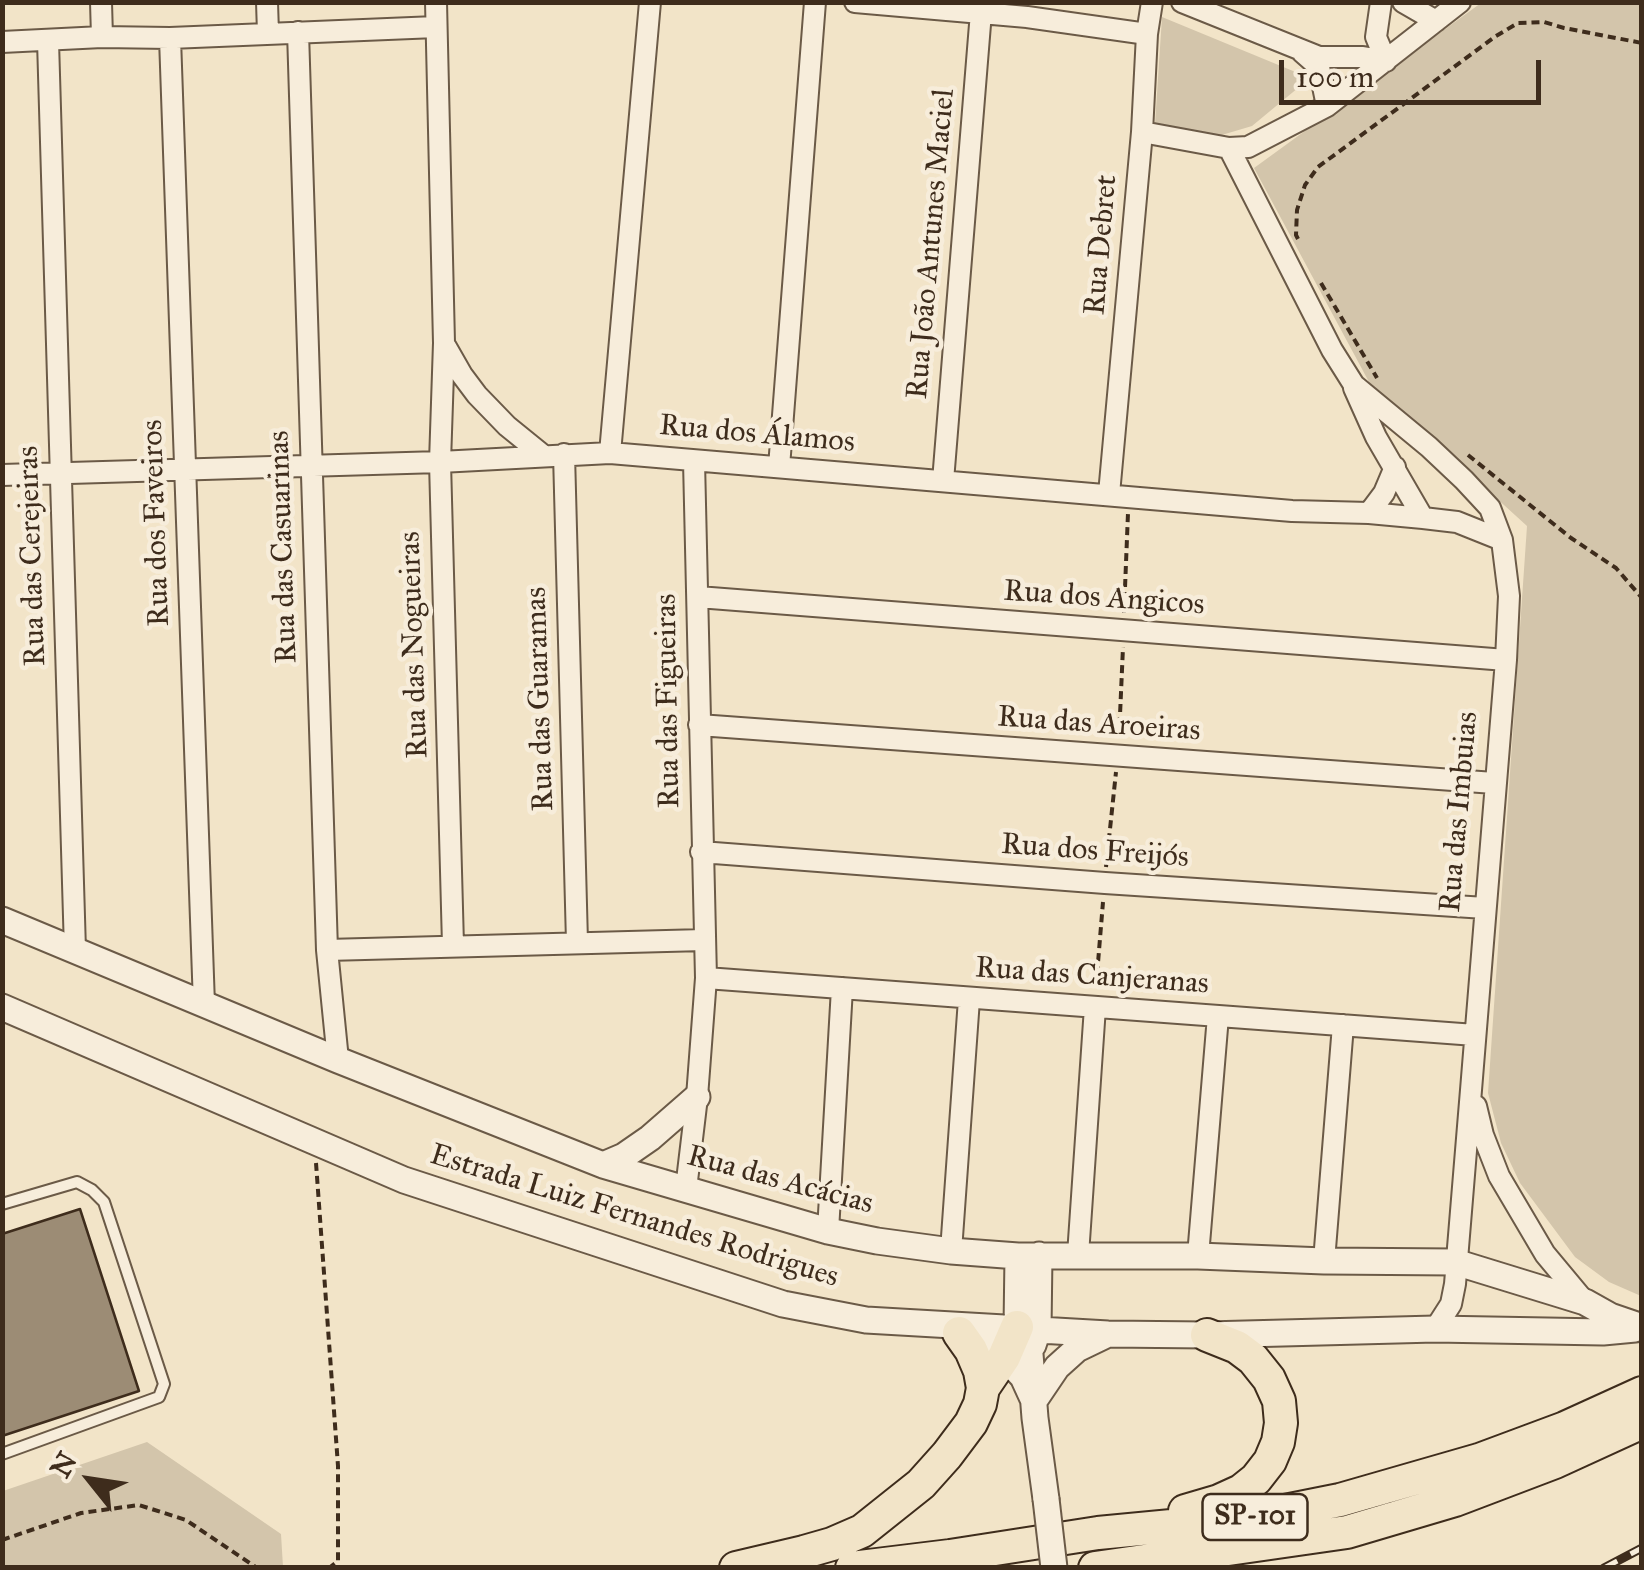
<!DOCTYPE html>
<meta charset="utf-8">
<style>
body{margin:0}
#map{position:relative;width:1644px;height:1570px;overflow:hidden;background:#f2e4c8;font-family:"IM FELL Great Primer",serif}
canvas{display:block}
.frame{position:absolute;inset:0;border:5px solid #3e2c1c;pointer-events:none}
.north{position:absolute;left:40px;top:1430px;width:100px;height:100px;-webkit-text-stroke:8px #f7eddb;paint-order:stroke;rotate:300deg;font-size:28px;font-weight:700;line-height:40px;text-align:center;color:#3e2c1c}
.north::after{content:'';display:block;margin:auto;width:35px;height:45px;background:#3e2c1c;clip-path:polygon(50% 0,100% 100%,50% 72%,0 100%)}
.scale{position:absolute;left:1279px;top:60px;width:262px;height:45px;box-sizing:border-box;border:5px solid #3e2c1c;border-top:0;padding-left:12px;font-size:30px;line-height:35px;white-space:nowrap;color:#3e2c1c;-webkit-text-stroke:8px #f7eddb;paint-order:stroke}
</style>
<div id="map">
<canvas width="1644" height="1570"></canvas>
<div class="frame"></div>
<div class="north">N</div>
<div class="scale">100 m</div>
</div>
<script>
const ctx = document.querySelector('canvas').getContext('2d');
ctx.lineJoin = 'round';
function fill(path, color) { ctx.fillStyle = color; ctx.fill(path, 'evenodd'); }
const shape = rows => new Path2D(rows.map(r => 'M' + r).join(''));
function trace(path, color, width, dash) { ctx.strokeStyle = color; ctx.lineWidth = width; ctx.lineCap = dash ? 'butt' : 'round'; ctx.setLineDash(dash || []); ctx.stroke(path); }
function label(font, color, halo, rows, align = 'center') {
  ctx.font = font + ' "IM FELL Great Primer",serif'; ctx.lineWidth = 9; ctx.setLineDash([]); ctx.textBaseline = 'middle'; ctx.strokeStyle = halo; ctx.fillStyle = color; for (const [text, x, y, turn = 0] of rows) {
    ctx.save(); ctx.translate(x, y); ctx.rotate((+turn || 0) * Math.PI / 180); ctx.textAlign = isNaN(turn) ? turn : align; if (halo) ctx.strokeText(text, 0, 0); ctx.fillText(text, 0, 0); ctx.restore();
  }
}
fill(shape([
 [1481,3,1641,3,1641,1296,1609,1282,1575,1257,1520,1183,1501,1143,1488,1093,1527,526,1369,382,1254,168],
 [1162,17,1310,78,1252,126,1205,140,1155,124],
 [147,1442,281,1534,283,1567,3,1567,3,1491]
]), '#d3c5ab');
const building = shape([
 [80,1209,139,1391,2,1436,2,1234,80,1209]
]);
fill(building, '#9c8c75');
trace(building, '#3e2c1c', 2.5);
const service = shape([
 [2,1204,77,1182,92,1190,104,1202,164,1384,159,1397,2,1454]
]);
const minor = shape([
 [101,2,102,37],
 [267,2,268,33],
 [436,2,444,343,440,462,453,945],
 [855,2,1027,17,1147,34],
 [1182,2,1319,57,1363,57,1386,61],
 [1381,2,1376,37,1386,61],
 [1403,2,1436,21],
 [298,32,327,950,338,1060],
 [170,38,204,1005],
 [48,41,75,950],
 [2,42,102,37,170,38,436,27],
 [1302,52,1319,67,1327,106],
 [1142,132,1229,148,1248,147,1327,106,1460,2],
 [1229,148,1332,350,1354,385,1429,447,1464,480,1490,508,1502,540,1509,596,1506,660,1471,1090,1455,1284,1451,1304,1435,1329],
 [446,347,462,375,477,395,507,426,544,456],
 [1354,388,1376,437,1423,518],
 [610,453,650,2],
 [564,454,577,942],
 [779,467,815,2],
 [2,475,440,462,610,453,1292,511,1369,513,1423,518,1457,522,1502,540],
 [943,481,981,12],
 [1109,494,1142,132,1147,34,1152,2],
 [1369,513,1384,493,1395,467],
 [698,597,1506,660],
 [699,725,1494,783],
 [701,852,1105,883,1485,908],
 [327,950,704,940],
 [706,978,1475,1035],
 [1476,1106,1483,1135,1499,1176,1545,1254,1585,1302],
 [686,1189,697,1097,706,978,694,461],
 [828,1231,842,988],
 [951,1251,969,999],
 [1078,1255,1095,1007],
 [1198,1256,1218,1016],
 [1324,1261,1343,1025]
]);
const tertiary = shape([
 [2,920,338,1060,603,1165,828,1231,877,1241,951,1251,1018,1256,1198,1256,1324,1261,1455,1262,1585,1302,1610,1316,1642,1327],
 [2,1007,404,1180,783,1304,866,1320,1108,1334,1207,1335,1435,1329,1603,1332,1635,1329],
 [603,1165,624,1156,650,1138,697,1097],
 [1018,1256,1017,1327,1030,1354,1035,1418,1046,1499],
 [957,1332,973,1338,1004,1357,1023,1377,1034,1401,1057,1367,1077,1349,1104,1336],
 [1033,1345,1038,1330,1039,1255]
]);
const trunk = shape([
 [983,1388,1004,1357,1017,1327],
 [1185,1511,1219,1501,1241,1491,1256,1479,1270,1461,1278,1442,1281,1423,1279,1401,1269,1379,1253,1359,1237,1347,1207,1335],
 [736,1568,804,1552,832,1544,862,1531,921,1484,947,1455,971,1423,980,1404,983,1388,980,1371,971,1350,959,1333],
 [852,1568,950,1556,1098,1533,1245,1519,1340,1500,1479,1460,1565,1428,1642,1393],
 [1095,1568,1347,1532,1455,1500,1555,1462,1642,1422]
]);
trace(service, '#6b5a47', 14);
trace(minor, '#6b5a47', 24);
trace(tertiary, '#6b5a47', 29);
trace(trunk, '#3e2c1c', 36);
trace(shape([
 [1298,239,1296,235,1297,210,1305,185,1318,167,1496,36,1518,23,1544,22,1564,28,1642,43],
 [1321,283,1377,378],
 [1468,455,1571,538,1616,568,1642,598],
 [1124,613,1128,513],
 [1119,738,1123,647],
 [1106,867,1116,772],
 [1096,987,1103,902],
 [316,1163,338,1466,338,1561,329,1568],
 [2,1540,81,1513,139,1505,186,1520,257,1568]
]), '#3e2c1c', 4, [8, 5]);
trace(service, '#f7eddb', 10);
trace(minor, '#f7eddb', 20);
trace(tertiary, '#f7eddb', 25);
trace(trunk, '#f2e4c8', 32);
const rail = shape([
 [1604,1568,1642,1548]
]);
trace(rail, '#3e2c1c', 9);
trace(rail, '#f7eddb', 5, [15]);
const tertiaryBridge = shape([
 [1046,1499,1054,1568]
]);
trace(tertiaryBridge, '#6b5a47', 29, []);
trace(tertiaryBridge, '#f7eddb', 25);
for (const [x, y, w] of [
 [1255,1517,105]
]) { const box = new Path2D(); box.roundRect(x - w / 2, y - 23, w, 46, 8); ctx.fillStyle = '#f7eddb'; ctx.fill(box); trace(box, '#3e2c1c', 2.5); }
label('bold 28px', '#3e2c1c', null, [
 ["SP-101",1255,1517]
]);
label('30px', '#3e2c1c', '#f7eddb', [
 ["Rua João Antunes Maciel",932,244,-85],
 ["Rua Debret",1102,245,-85],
 ["Rua dos Álamos",757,435,5],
 ["Rua dos Faveiros",157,523,-92],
 ["Rua das Casuarinas",284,547,-92],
 ["Rua das Cerejeiras",33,556,-92],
 ["Rua dos Angicos",1104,599,4],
 ["Rua das Nogueiras",415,645,-92],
 ["Rua das Guaramas",541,699,-92],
 ["Rua das Figueiras",669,701,-91],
 ["Rua das Aroeiras",1099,725,4],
 ["Rua das Imbuias",1460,812,-85],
 ["Rua dos Freijós",1095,852,4],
 ["Rua das Canjeranas",1092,977,4],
 ["Rua das Acácias",780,1181,15],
 ["Estrada Luiz Fernandes Rodrigues",634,1217,17]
]);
</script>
